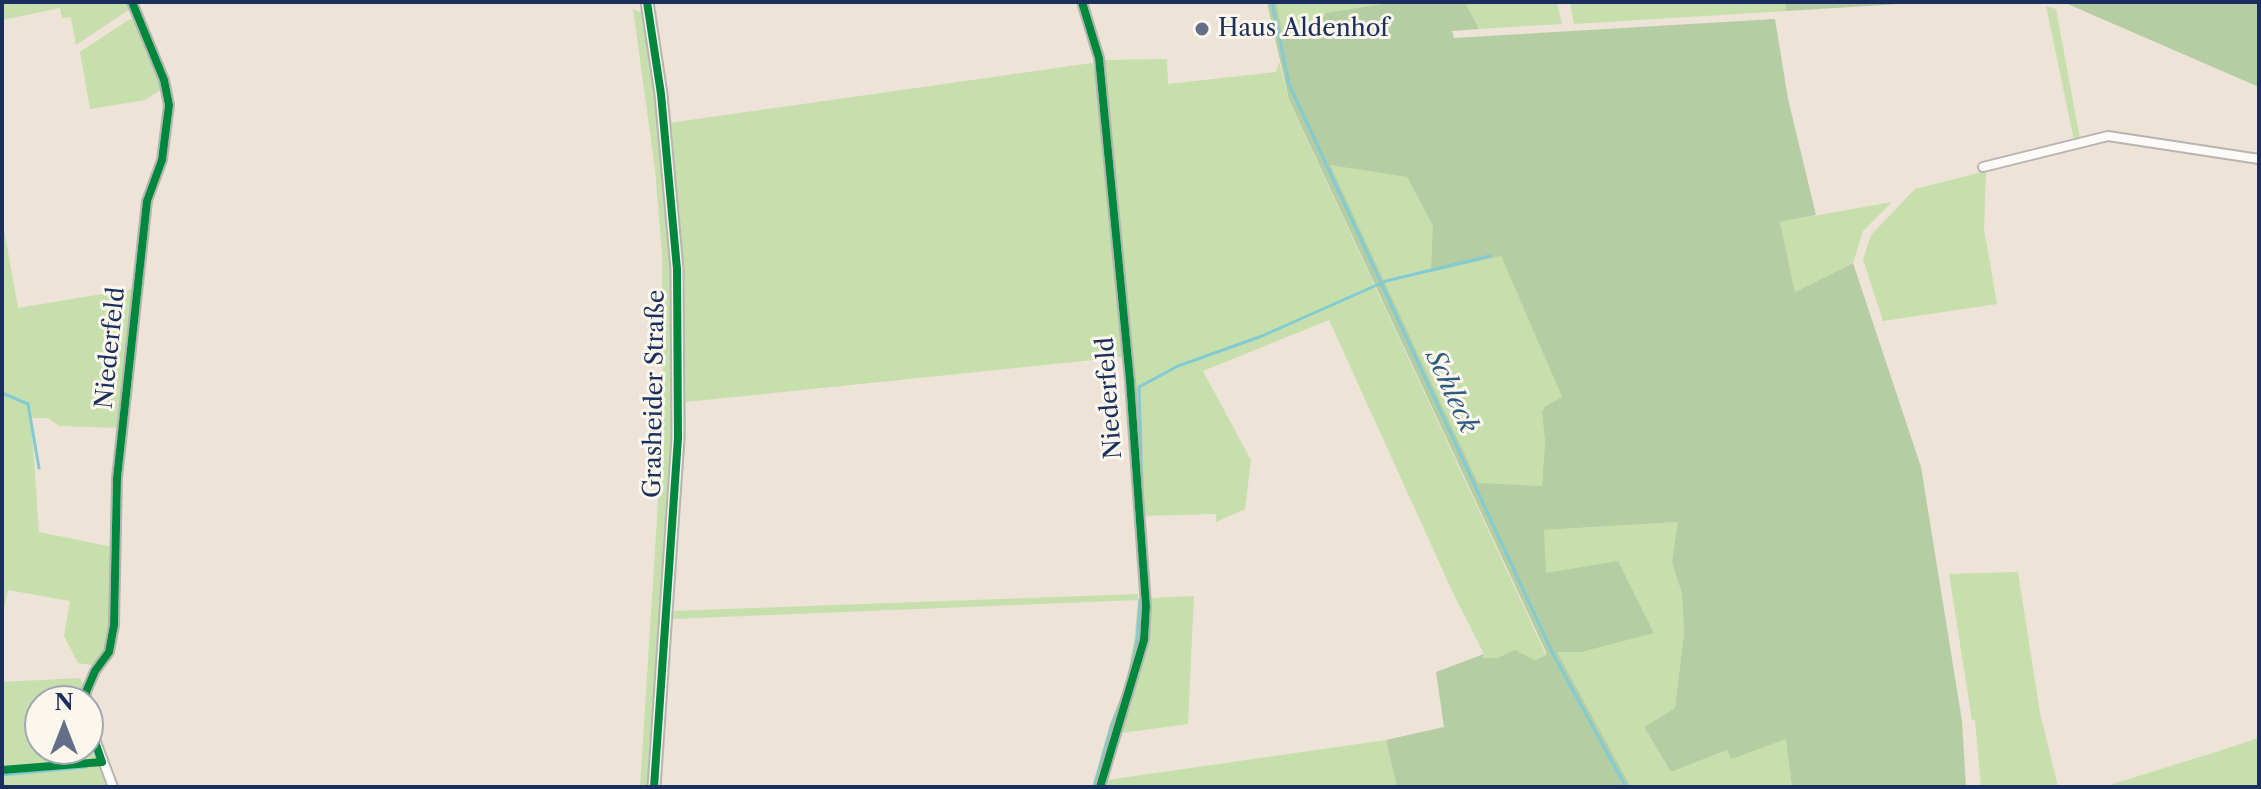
<!DOCTYPE html>
<meta charset="utf-8">
<style>
body{margin:0}
#map{position:relative;width:2261px;height:789px;overflow:hidden;background:#ede3d7;font-family:"Libre Caslon Text",serif}
canvas{display:block}
.frame{position:absolute;inset:0;border:4px solid #1b2f5e;pointer-events:none}
.north{position:absolute;left:24px;top:685px;width:80px;height:80px;box-sizing:border-box;background:#fbf7ec;border:2px solid #a1a7b3;border-radius:50%;rotate:0deg;font-size:22px;font-weight:700;line-height:32px;text-align:center;color:#1b2f5e}
.north::after{content:'';display:block;margin:auto;width:28px;height:36px;background:#646e88;clip-path:polygon(50% 0,100% 100%,50% 72%,0 100%)}
</style>
<div id="map">
<canvas width="2261" height="789"></canvas>
<div class="frame"></div>
<div class="north">N</div>
</div>
<script>
const ctx = document.querySelector('canvas').getContext('2d');
ctx.lineJoin = 'round';
function fill(path, color) { ctx.fillStyle = color; ctx.fill(path, 'evenodd'); }
const shape = rows => new Path2D(rows.map(r => 'M' + r).join(''));
function trace(path, color, width, dash) { ctx.strokeStyle = color; ctx.lineWidth = width; ctx.lineCap = dash ? 'butt' : 'round'; ctx.setLineDash(dash || []); ctx.stroke(path); }
function label(font, color, halo, rows, align = 'center') {
  ctx.font = font + ' "Libre Caslon Text",serif'; ctx.lineWidth = 6; ctx.setLineDash([]); ctx.textBaseline = 'middle'; ctx.strokeStyle = halo; ctx.fillStyle = color; for (const [text, x, y, turn = 0] of rows) {
    ctx.save(); ctx.translate(x, y); ctx.rotate((+turn || 0) * Math.PI / 180); ctx.textAlign = isNaN(turn) ? turn : align; if (halo) ctx.strokeText(text, 0, 0); ctx.fillText(text, 0, 0); ctx.restore();
  }
}
fill(shape([
 [2,2,127,2,130,9,76,45,71,17,62,18,60,8,2,20],
 [1276,2,1396,2,1317,26,1294,26,1283,35],
 [1465,2,1557,2,1562,24,1479,29],
 [1570,2,1786,2,1786,11,1574,24],
 [2046,6,2056,9,2080,139,2074,140],
 [633,9,646,15,661,122,672,239,673,463,655,697,650,787,640,787,663,423,662,254,655,169],
 [130,19,136,21,162,89,145,100,90,109,80,52],
 [1167,59,1168,84,1276,72,1279,62,1289,101,1546,655,1535,660,1515,651,1497,658,1483,658,1484,654,1454,595,1329,320,1203,371,1251,460,1245,509,1216,522,1216,514,1141,516,1136,435,1136,391,1134,391,1103,60],
 [1092,63,1098,84,1122,357,686,402,686,436,672,611,1138,594,1138,599,1142,599,1143,612,1139,640,1128,689,1114,725,1096,787,1092,787,1110,724,1125,687,1134,641,1138,600,672,619,661,787,657,787,668,620,672,619,672,613,669,612,679,470,676,203,669,123],
 [1329,164,1407,177,1433,226,1501,255,1562,397,1545,406,1542,412,1545,442,1542,486,1478,484],
 [1986,171,1984,229,1997,304,1883,321,1863,259,1871,235,1915,189],
 [1892,202,1863,231,1853,263,1795,292,1780,222],
 [2,218,18,308,133,289,119,428,59,426,48,418,31,418,39,532,113,547,109,622,111,622,105,655,97,666,78,663,64,636,70,601,8,590,2,618],
 [1679,522,1672,562,1682,594,1684,633,1675,708,1644,727,1671,772,1727,750,1731,758,1787,738,1792,787,1631,787,1557,652,1581,652,1546,573,1543,530],
 [2018,572,2040,713,2058,787,1981,787,1975,720,1972,720,1949,574],
 [1194,596,1188,724,1121,733,1146,641,1148,598],
 [80,678,84,686,82,701,40,701,40,749,88,749,88,731,110,787,2,787,2,682],
 [2259,738,2259,787,2103,787,2219,751],
 [1386,740,1397,787,1105,787,1107,780]
]), '#c7dfad');
fill(shape([
 [1267,2,1276,2,1283,34,1294,26,1317,26,1326,13,1396,2,1465,2,1479,29,1452,31,1454,38,1775,19,1788,99,1816,215,1780,222,1795,292,1853,263,1921,467,1962,721,1966,787,1792,787,1786,739,1731,759,1727,750,1671,772,1644,727,1675,708,1684,633,1682,594,1672,562,1678,522,1544,530,1546,573,1618,561,1654,633,1581,652,1557,652,1631,787,1397,787,1386,740,1444,727,1436,672,1484,654,1483,658,1497,658,1515,650,1535,660,1546,655,1546,652,1289,100],
 [1330,165,1407,177,1433,226,1431,272,1501,256,1562,397,1545,406,1542,412,1545,442,1542,486,1478,483],
 [1786,2,1931,2,1786,11],
 [2063,2,2259,2,2259,87]
]), '#b4cda2');
trace(shape([
 [1272,2,1289,84,1552,652,1626,787],
 [2,393,28,404,39,468],
 [1142,487,1139,387,1178,366,1262,336,1386,281,1490,256],
 [1146,550,1148,579],
 [1130,673,1137,640,1140,600],
 [2,775,86,767],
 [1094,787,1112,724,1123,696]
]), '#83cbd2', 3);
const street = shape([
 [1082,2,1099,58,1130,381,1146,606,1144,640,1100,787],
 [1983,167,2108,136,2259,159],
 [86,701,86,692,95,671,109,652,114,625,117,478,147,201,162,160,169,105,164,80,132,2],
 [88,721,113,787]
]);
const secondary = shape([
 [647,2,661,94,677,269,678,438,654,787]
]);
trace(street, '#b8b4b1', 12);
trace(secondary, '#b8b4b1', 15);
trace(street, '#fcfbf9', 8);
trace(secondary, '#f6f1eb', 11);
trace(shape([
 [647,2,661,94,677,269,678,438,654,787],
 [1082,2,1099,58,1130,381,1146,606,1144,640,1100,787],
 [86,701,86,692,95,671,109,652,114,625,117,478,147,201,162,160,169,105,164,80,132,2],
 [2,770,102,762,88,721]
]), '#00873e', 8);
for (const [x, y, r, color] of [
 [1202,29,8,"#646e88"]
]) { const dot = new Path2D(); dot.arc(x, y, r, 0, 2 * Math.PI); ctx.fillStyle = color; ctx.fill(dot); trace(dot, '#fbf7ec', 3); }
label('24px', '#1b2f5e', '#fbf7ec', [
 ["Haus Aldenhof",1218,29]
], 'left');
label('24px', '#1b2f5e', '#fbf7ec', [
 ["Niederfeld",111,348,-84],
 ["Grasheider Straße",655,394,-89],
 ["Niederfeld",1110,398,-94]
]);
label('italic 26px', '#2d5b80', '#fbf7ec', [
 ["Schleck",1451,392,65]
]);
</script>
